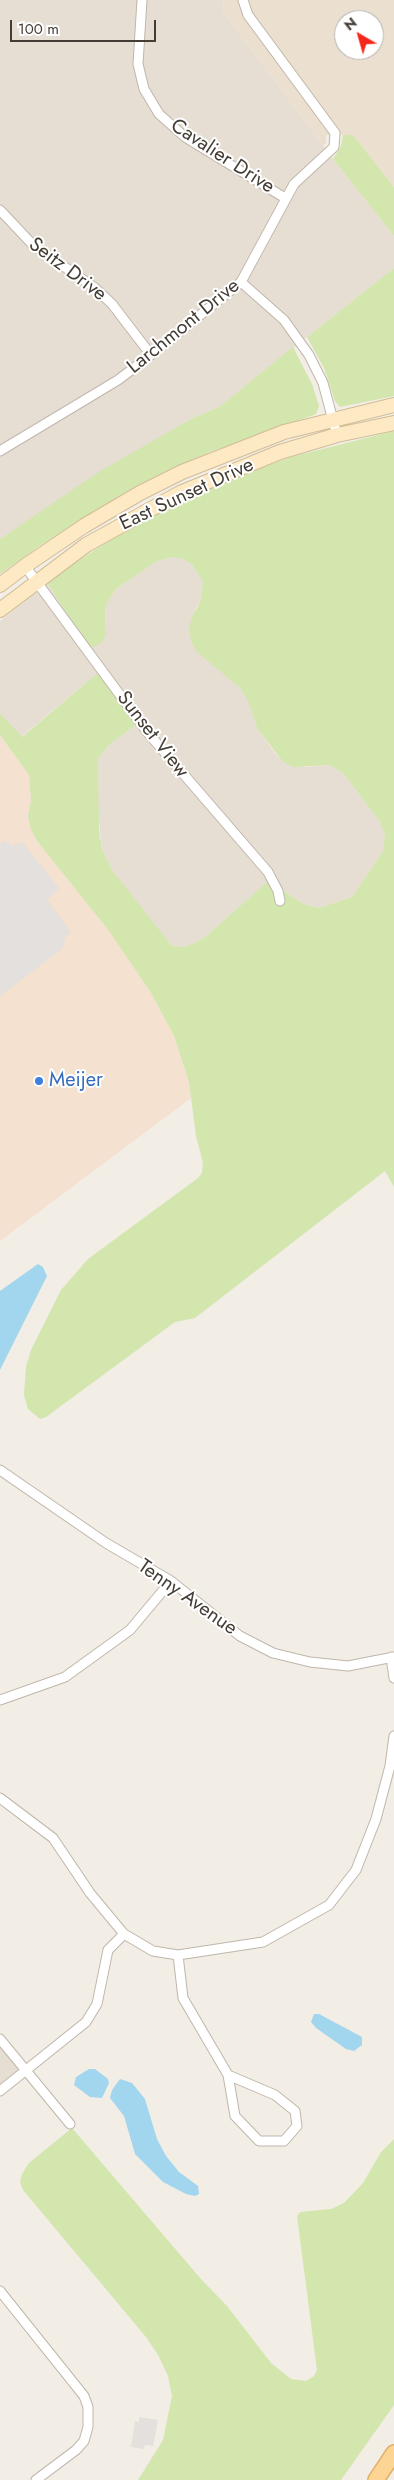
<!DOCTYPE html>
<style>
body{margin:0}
#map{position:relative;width:394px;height:2480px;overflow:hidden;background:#f2ede5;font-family:Jost,sans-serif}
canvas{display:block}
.north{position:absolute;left:334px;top:10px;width:50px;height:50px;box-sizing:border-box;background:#fff;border:1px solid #b4b1ae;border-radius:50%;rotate:322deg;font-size:14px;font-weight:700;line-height:20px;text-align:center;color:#443d35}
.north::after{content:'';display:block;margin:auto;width:18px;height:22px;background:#f52519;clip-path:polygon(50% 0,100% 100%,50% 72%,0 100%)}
.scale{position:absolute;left:10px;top:20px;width:146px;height:22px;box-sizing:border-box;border:2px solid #443d35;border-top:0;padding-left:6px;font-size:15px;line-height:18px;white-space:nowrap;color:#443d35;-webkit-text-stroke:4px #fff;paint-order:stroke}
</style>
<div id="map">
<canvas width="394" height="2480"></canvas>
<div class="north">N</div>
<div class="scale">100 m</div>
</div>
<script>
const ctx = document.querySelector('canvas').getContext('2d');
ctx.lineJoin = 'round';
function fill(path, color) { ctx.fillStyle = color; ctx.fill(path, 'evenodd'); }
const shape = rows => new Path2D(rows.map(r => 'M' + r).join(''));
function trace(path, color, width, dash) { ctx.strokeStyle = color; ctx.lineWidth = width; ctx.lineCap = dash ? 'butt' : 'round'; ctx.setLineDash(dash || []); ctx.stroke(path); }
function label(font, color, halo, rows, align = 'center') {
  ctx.font = font + ' Jost,sans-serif'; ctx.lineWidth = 4; ctx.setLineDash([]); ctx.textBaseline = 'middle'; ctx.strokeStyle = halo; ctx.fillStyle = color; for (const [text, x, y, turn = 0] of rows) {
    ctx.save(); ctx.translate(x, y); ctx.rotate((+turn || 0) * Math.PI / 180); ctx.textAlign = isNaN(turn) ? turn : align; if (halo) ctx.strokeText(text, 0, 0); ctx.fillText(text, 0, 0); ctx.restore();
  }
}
fill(shape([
 [0,0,224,0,223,12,333,159,394,236,394,268,219,407,191,419,0,539],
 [173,557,183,559,192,565,203,582,200,602,195,610,220,670,240,688,248,700,257,728,275,753,283,762,307,767,330,765,343,773,380,822,385,836,383,851,352,897,319,908,304,904,268,881,203,939,185,947,172,946,124,888,112,870,102,849,97,803,98,759,109,745,137,724,99,672,21,737,0,713,0,621,48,584,87,647,106,635,105,610,108,601,116,589,157,561],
 [0,2039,26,2070,0,2091]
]), '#e6ded3');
fill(shape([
 [0,735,29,775,31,801,28,816,31,830,37,841,109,931,151,993,174,1036,189,1082,191,1098,0,1241]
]), '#f4e1d0');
fill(shape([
 [224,0,394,0,394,187,353,135,326,135,326,143,323,146,223,12],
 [344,20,374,20,374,50,344,50]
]), '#ebe0cf');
fill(shape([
 [343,135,353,135,394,187,394,236,333,159,341,146],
 [394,268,394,396,340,407,335,401,324,368,307,337],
 [293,347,312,384,319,406,316,414,210,452,129,490,41,545,0,574,0,539,102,470,191,419,219,407],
 [394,431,394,1187,385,1171,195,1318,175,1322,46,1417,40,1419,28,1409,24,1395,26,1367,31,1350,61,1290,88,1259,198,1178,202,1173,203,1163,196,1136,189,1082,174,1036,151,993,109,931,37,841,31,830,28,816,31,801,29,775,0,735,0,713,22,737,99,672,137,724,109,745,98,759,99,830,102,849,112,870,172,946,185,947,203,939,268,881,304,904,319,908,352,897,383,851,385,836,380,822,343,773,330,765,294,767,283,762,257,728,248,701,240,688,196,651,191,641,189,630,191,620,200,602,203,582,192,565,183,559,173,557,157,561,116,589,108,601,105,610,106,635,102,642,94,647,87,647,48,584,55,576,110,540,144,520,228,480,291,457],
 [72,2128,200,2278,227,2306,271,2363,291,2379,306,2381,314,2376,317,2370,297,2216,300,2212,331,2209,344,2203,363,2183,381,2152,394,2139,394,2405,341,2480,138,2480,163,2440,172,2396,168,2376,158,2355,146,2337,23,2190,20,2182,22,2174,29,2163]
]), '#d2e6ae');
fill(shape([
 [5,840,12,846,22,842,59,888,47,900,71,932,66,936,62,949,0,996,0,844],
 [139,2417,158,2420,153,2446,145,2445,144,2449,131,2447,135,2421,139,2422]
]), '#e3e0dd');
fill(shape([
 [38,1264,43,1267,47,1276,0,1370,0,1291],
 [314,2014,319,2014,362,2037,362,2045,354,2051,346,2049,316,2028,311,2022],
 [89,2069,95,2069,108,2079,109,2083,102,2098,90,2097,74,2085,76,2077],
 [120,2079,132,2083,145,2099,157,2139,166,2156,179,2172,198,2186,199,2194,195,2196,186,2194,163,2182,135,2154,124,2116,110,2098,112,2090]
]), '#a2d6ee');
const minor = shape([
 [142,0,138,64,144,89,159,114,185,137,285,198],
 [0,210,33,245,95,288,112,304,151,355],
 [241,282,284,320,309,355,323,383,337,435],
 [0,451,118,380,151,355,241,282,294,184,334,147,335,133,248,15,243,0],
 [25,566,148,733,268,872,278,891,280,901],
 [0,1470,106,1543,171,1581,240,1636,273,1653,310,1662,348,1666,394,1657],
 [391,1657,394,1678],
 [0,1700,65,1677,130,1630,171,1581],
 [0,1798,53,1838,90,1893,124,1934,153,1951,178,1955,263,1942,329,1905,356,1870,376,1819,390,1766,394,1736],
 [178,1955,183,1998,228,2075,235,2116,259,2141,284,2141,297,2126,295,2111,275,2095,228,2075],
 [0,2039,70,2124],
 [0,2091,86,2022,97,2004,108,1950,124,1934],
 [0,2291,84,2396,88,2407,88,2427,84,2441,76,2450,36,2480]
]);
const secondary = shape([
 [0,585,25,566,84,526,140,493,182,472,284,432,394,405],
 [0,610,86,545,180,493,280,452,337,435,394,423]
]);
const primary = shape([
 [376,2480,394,2453]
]);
trace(minor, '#c0b6ab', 11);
trace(secondary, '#d1bc96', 16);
trace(primary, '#e0af65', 18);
trace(minor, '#fff', 9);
trace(secondary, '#fdeac4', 14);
trace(primary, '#fcd494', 15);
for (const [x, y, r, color] of [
 [39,1081,5,"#3f7fe0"]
]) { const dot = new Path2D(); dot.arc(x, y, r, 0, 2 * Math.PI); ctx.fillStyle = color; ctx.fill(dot); trace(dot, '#fff', 2); }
label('20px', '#443d35', '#fff', [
 ["Cavalier Drive",222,157,33],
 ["Seitz Drive",67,270,37],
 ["Larchmont Drive",184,327,-39],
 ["East Sunset Drive",187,495,-25],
 ["Sunset View",152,735,52],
 ["Tenny Avenue",187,1598,35]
]);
label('20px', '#366cbe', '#fff', [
 ["Meijer",49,1081]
], 'left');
</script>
